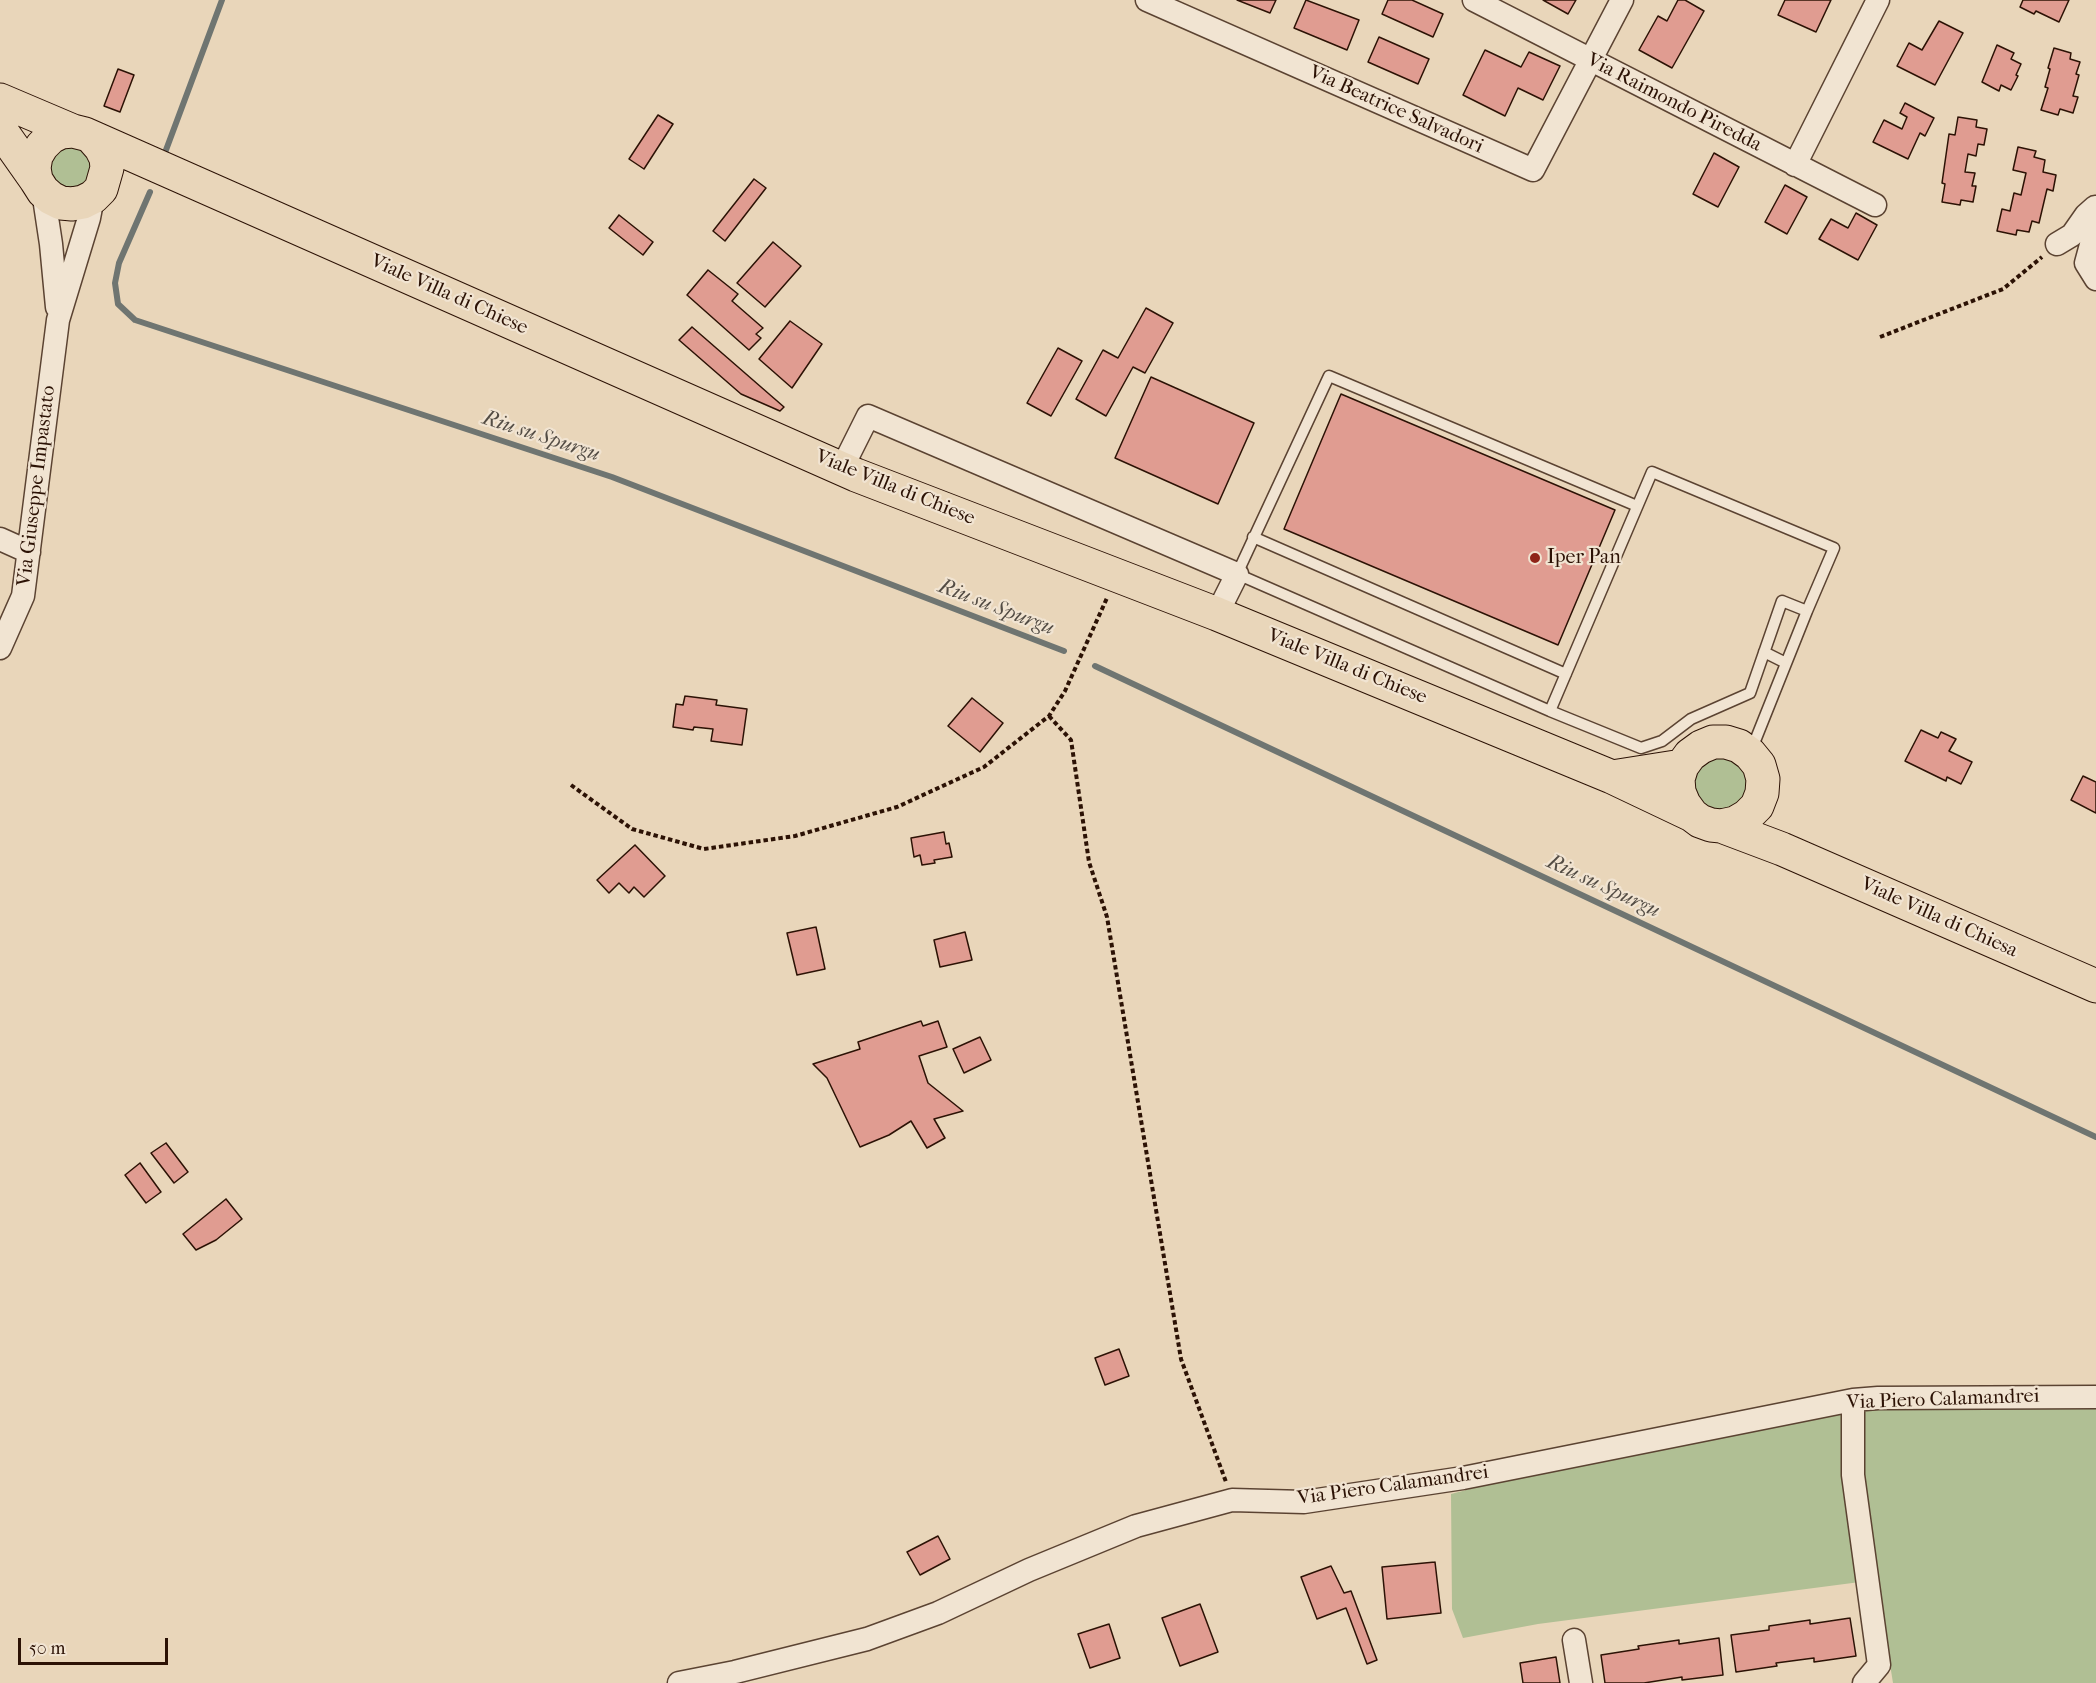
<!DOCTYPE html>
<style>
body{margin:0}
#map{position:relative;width:2096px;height:1683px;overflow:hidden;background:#e9d6ba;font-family:"IM FELL French Canon",serif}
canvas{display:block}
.scale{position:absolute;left:18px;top:1638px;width:150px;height:27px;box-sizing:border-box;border:3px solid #2c1205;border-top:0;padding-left:8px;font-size:18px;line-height:21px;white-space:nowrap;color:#2c1205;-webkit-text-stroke:4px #f1e4d2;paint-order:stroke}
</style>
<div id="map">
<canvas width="2096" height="1683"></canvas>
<div class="scale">50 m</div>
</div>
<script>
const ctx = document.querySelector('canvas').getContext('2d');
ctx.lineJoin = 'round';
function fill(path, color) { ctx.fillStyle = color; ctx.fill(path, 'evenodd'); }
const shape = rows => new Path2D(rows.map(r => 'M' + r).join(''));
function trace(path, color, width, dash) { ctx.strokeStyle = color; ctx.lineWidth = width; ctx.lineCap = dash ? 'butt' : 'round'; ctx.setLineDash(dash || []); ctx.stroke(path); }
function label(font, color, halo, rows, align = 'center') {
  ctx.font = font + ' "IM FELL French Canon",serif'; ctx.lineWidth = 4.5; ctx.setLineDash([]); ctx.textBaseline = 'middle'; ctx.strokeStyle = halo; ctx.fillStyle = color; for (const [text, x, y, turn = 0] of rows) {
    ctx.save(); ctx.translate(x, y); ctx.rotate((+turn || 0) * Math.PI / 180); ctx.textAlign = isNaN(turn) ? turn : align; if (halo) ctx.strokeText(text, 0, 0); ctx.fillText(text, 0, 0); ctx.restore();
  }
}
fill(shape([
 [66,142,92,152,90,186,56,189,46,162],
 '1695 784a26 26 0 1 1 52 0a26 26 0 1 1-52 0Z',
 [2096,1406,2096,1683,1893,1683,1862,1490,1862,1417,1867,1409],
 [1843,1413,1860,1582,1538,1624,1463,1638,1452,1609,1451,1494,1493,1483]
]), '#b0bf94');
trace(shape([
 [163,158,222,0],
 [150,192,119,263,115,283,118,304,135,320,612,477,1064,651],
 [1095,666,2096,1137]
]), '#6f7571', 6);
const building = shape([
 [1237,0,1276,0,1270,13,1237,0],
 [1306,0,1359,20,1347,50,1294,28,1306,0],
 [1388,0,1412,0,1443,14,1433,37,1382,14,1388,0],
 [1543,0,1576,0,1568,14,1543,0],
 [1678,0,1685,0,1704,11,1672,68,1639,50,1658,16,1667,21,1678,0],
 [1785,0,1831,0,1816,32,1778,15,1785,0],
 [2023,0,2069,0,2059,22,2036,11,2034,14,2020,7,2023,0],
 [1939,21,1963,33,1935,85,1897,66,1909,43,1922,50,1939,21],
 [1379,37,1429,59,1418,84,1368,62,1379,37],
 [1997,45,2014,53,2011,59,2021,64,2016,75,2018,76,2011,90,2001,85,1999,91,1982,82,1997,45],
 [2054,48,2071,53,2070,59,2080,62,2076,74,2079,75,2073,96,2078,97,2073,113,2060,109,2058,115,2041,110,2048,88,2045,87,2050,69,2048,68,2054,48],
 [1485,50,1521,67,1529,52,1560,66,1543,100,1518,88,1505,116,1463,95,1485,50],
 [118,69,134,75,120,112,104,106,118,69],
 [1905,103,1934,118,1925,136,1920,133,1908,159,1873,142,1884,120,1902,129,1907,117,1900,113,1905,103],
 [658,115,673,124,644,169,629,159,658,115],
 [1958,117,1977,120,1976,127,1987,129,1984,145,1978,144,1976,156,1968,154,1965,172,1975,173,1972,186,1976,186,1973,202,1961,200,1960,205,1942,202,1945,184,1942,183,1949,134,1955,135,1958,117],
 [2018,147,2036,151,2034,157,2045,160,2043,172,2056,175,2053,191,2047,189,2039,223,2032,221,2029,232,2017,230,2016,235,1997,231,2002,209,2010,211,2014,193,2021,195,2026,173,2013,170,2018,147],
 [1714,153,1739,167,1718,207,1693,194,1714,153],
 [754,179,766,188,725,241,713,231,754,179],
 [1785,185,1807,197,1787,234,1765,222,1785,185],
 [1856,213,1877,225,1858,260,1819,239,1831,219,1848,228,1856,213],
 [619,215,653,242,643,255,609,228,619,215],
 [773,242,801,266,765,307,737,283,773,242],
 [708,270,738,294,732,301,763,328,756,334,761,338,749,350,687,295,708,270],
 [1146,308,1173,323,1145,373,1133,367,1106,416,1076,399,1103,350,1118,358,1146,308],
 [790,321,822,344,792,388,759,359,790,321],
 [692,327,784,407,780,411,741,394,679,340,692,327],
 [1058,348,1082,361,1051,416,1027,403,1058,348],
 [1151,377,1254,423,1218,504,1115,458,1151,377],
 [1341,394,1615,510,1558,645,1284,529,1341,394],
 [685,696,717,700,716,705,747,709,742,745,711,741,713,729,694,727,693,730,673,727,676,704,683,705,685,696],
 [972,698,1003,723,980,752,948,726,972,698],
 [1921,730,1938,738,1941,732,1956,739,1949,751,1972,762,1961,784,1947,777,1946,781,1905,761,1921,730],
 [2083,776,2096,782,2096,813,2071,800,2083,776],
 [944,832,946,844,949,843,952,857,934,860,935,863,922,865,920,855,914,857,911,838,944,832],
 [635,845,665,876,644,897,634,887,629,893,619,883,609,893,597,880,635,845],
 [816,927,825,969,797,975,787,933,816,927],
 [965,932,972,960,940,967,934,940,965,932],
 [921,1021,923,1026,938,1021,947,1047,919,1056,928,1083,963,1111,934,1119,945,1138,927,1148,911,1121,889,1135,860,1147,827,1078,813,1064,860,1049,858,1042,921,1021],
 [980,1037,991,1060,964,1073,953,1049,980,1037],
 [166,1143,188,1172,174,1183,151,1153,166,1143],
 [140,1163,161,1192,146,1203,125,1175,140,1163],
 [226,1199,242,1219,216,1240,196,1250,183,1234,226,1199],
 [1119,1349,1129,1376,1105,1385,1095,1358,1119,1349],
 [938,1536,950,1559,920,1575,907,1552,938,1536],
 [1435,1562,1441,1613,1387,1619,1382,1567,1435,1562],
 [1331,1566,1344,1593,1351,1591,1377,1660,1367,1664,1346,1608,1317,1619,1301,1577,1331,1566],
 [1200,1604,1218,1652,1180,1666,1162,1618,1200,1604],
 [1850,1618,1856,1656,1814,1662,1814,1658,1776,1663,1777,1666,1736,1672,1731,1635,1769,1630,1769,1626,1810,1620,1810,1624,1850,1618],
 [1109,1624,1120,1658,1090,1668,1078,1634,1109,1624],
 [1719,1638,1723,1675,1682,1680,1682,1677,1644,1683,1605,1683,1601,1655,1639,1649,1638,1646,1679,1640,1679,1644,1719,1638],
 [1556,1657,1560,1683,1523,1683,1520,1663,1556,1657]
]);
fill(building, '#e09c91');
trace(building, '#2c1205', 1.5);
const service = shape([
 [1637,506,1329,376,1237,574,1550,711,1641,748,1662,741,1691,719,1750,693,1782,601,1807,611],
 [1253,537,1566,674],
 [1764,652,1786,663],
 [1550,711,1652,472,1834,548,1807,611,1751,751]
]);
const minor = shape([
 [1147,0,1533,170,1622,0],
 [1474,0,1875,205],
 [1795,165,1878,0],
 [43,191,51,244,57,307],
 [2096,226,2086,263,2096,279],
 [2057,244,2072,235,2086,215,2095,207],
 [842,468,868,416,1237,574,1217,614],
 [0,539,29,552],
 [0,648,23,596,58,320,89,218,93,197],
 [1853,1400,1853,1475,1879,1665,1864,1683],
 [1574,1640,1581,1683],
 [679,1683,735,1672,867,1639,938,1613,1029,1570,1136,1526,1232,1500,1304,1502,1463,1478,1853,1400,1878,1398,2096,1397]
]);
const primary = shape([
 [0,100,73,131],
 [0,129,36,180],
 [94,140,101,148,106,158,107,168,101,189,93,197,83,202,72,204,61,203,51,198,43,191,36,180,34,168,36,156,42,146,51,137,61,132,73,131,85,134,856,475,1217,614,1612,777,1692,815],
 [1612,777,1682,766,1690,755,1701,747,1713,742,1726,742,1739,746,1750,754,1759,765,1763,779,1762,793,1757,806,1747,816,1735,823,1721,826,1711,825,1700,821,1692,815,1684,804,1679,792,1678,779,1682,766],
 [1721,826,1782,849,2096,986]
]);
trace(service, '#5b4332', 13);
trace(minor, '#5b4332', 25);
trace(primary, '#2c1205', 35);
trace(shape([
 [1880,337,2003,289,2042,257],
 [1049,716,1071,740,1089,862,1107,917,1181,1359,1226,1482],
 [571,785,632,829,704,849,795,836,897,807,984,767,1049,716,1065,691,1107,598]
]), '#2c1205', 4, [4.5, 3]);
trace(service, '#f1e4d2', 10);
trace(minor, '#f1e4d2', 22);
trace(primary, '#e9d6ba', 33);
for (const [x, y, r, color] of [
 [1535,558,6,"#8f2418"]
]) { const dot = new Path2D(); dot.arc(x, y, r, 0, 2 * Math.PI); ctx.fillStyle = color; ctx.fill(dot); trace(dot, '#f1e4d2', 2); }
label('20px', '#2c1205', '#f1e4d2', [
 ["Via Raimondo Piredda",1674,103,27],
 ["Via Beatrice Salvadori",1396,110,24],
 ["Viale Villa di Chiese",449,295,24],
 ["Via Giuseppe Impastato",37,486,-83],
 ["Viale Villa di Chiese",895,488,22],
 ["Viale Villa di Chiese",1347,667,22],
 ["Viale Villa di Chiesa",1939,918,24],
 ["Via Piero Calamandrei",1943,1400,-2],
 ["Via Piero Calamandrei",1393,1486,-8]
]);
label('20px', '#2c1205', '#f1e4d2', [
 ["Iper Pan",1547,558]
], 'left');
label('italic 21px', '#534c44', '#f1e4d2', [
 ["Riu su Spurgu",541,437,18],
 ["Riu su Spurgu",996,608,21],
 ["Riu su Spurgu",1603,887,25]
]);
</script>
